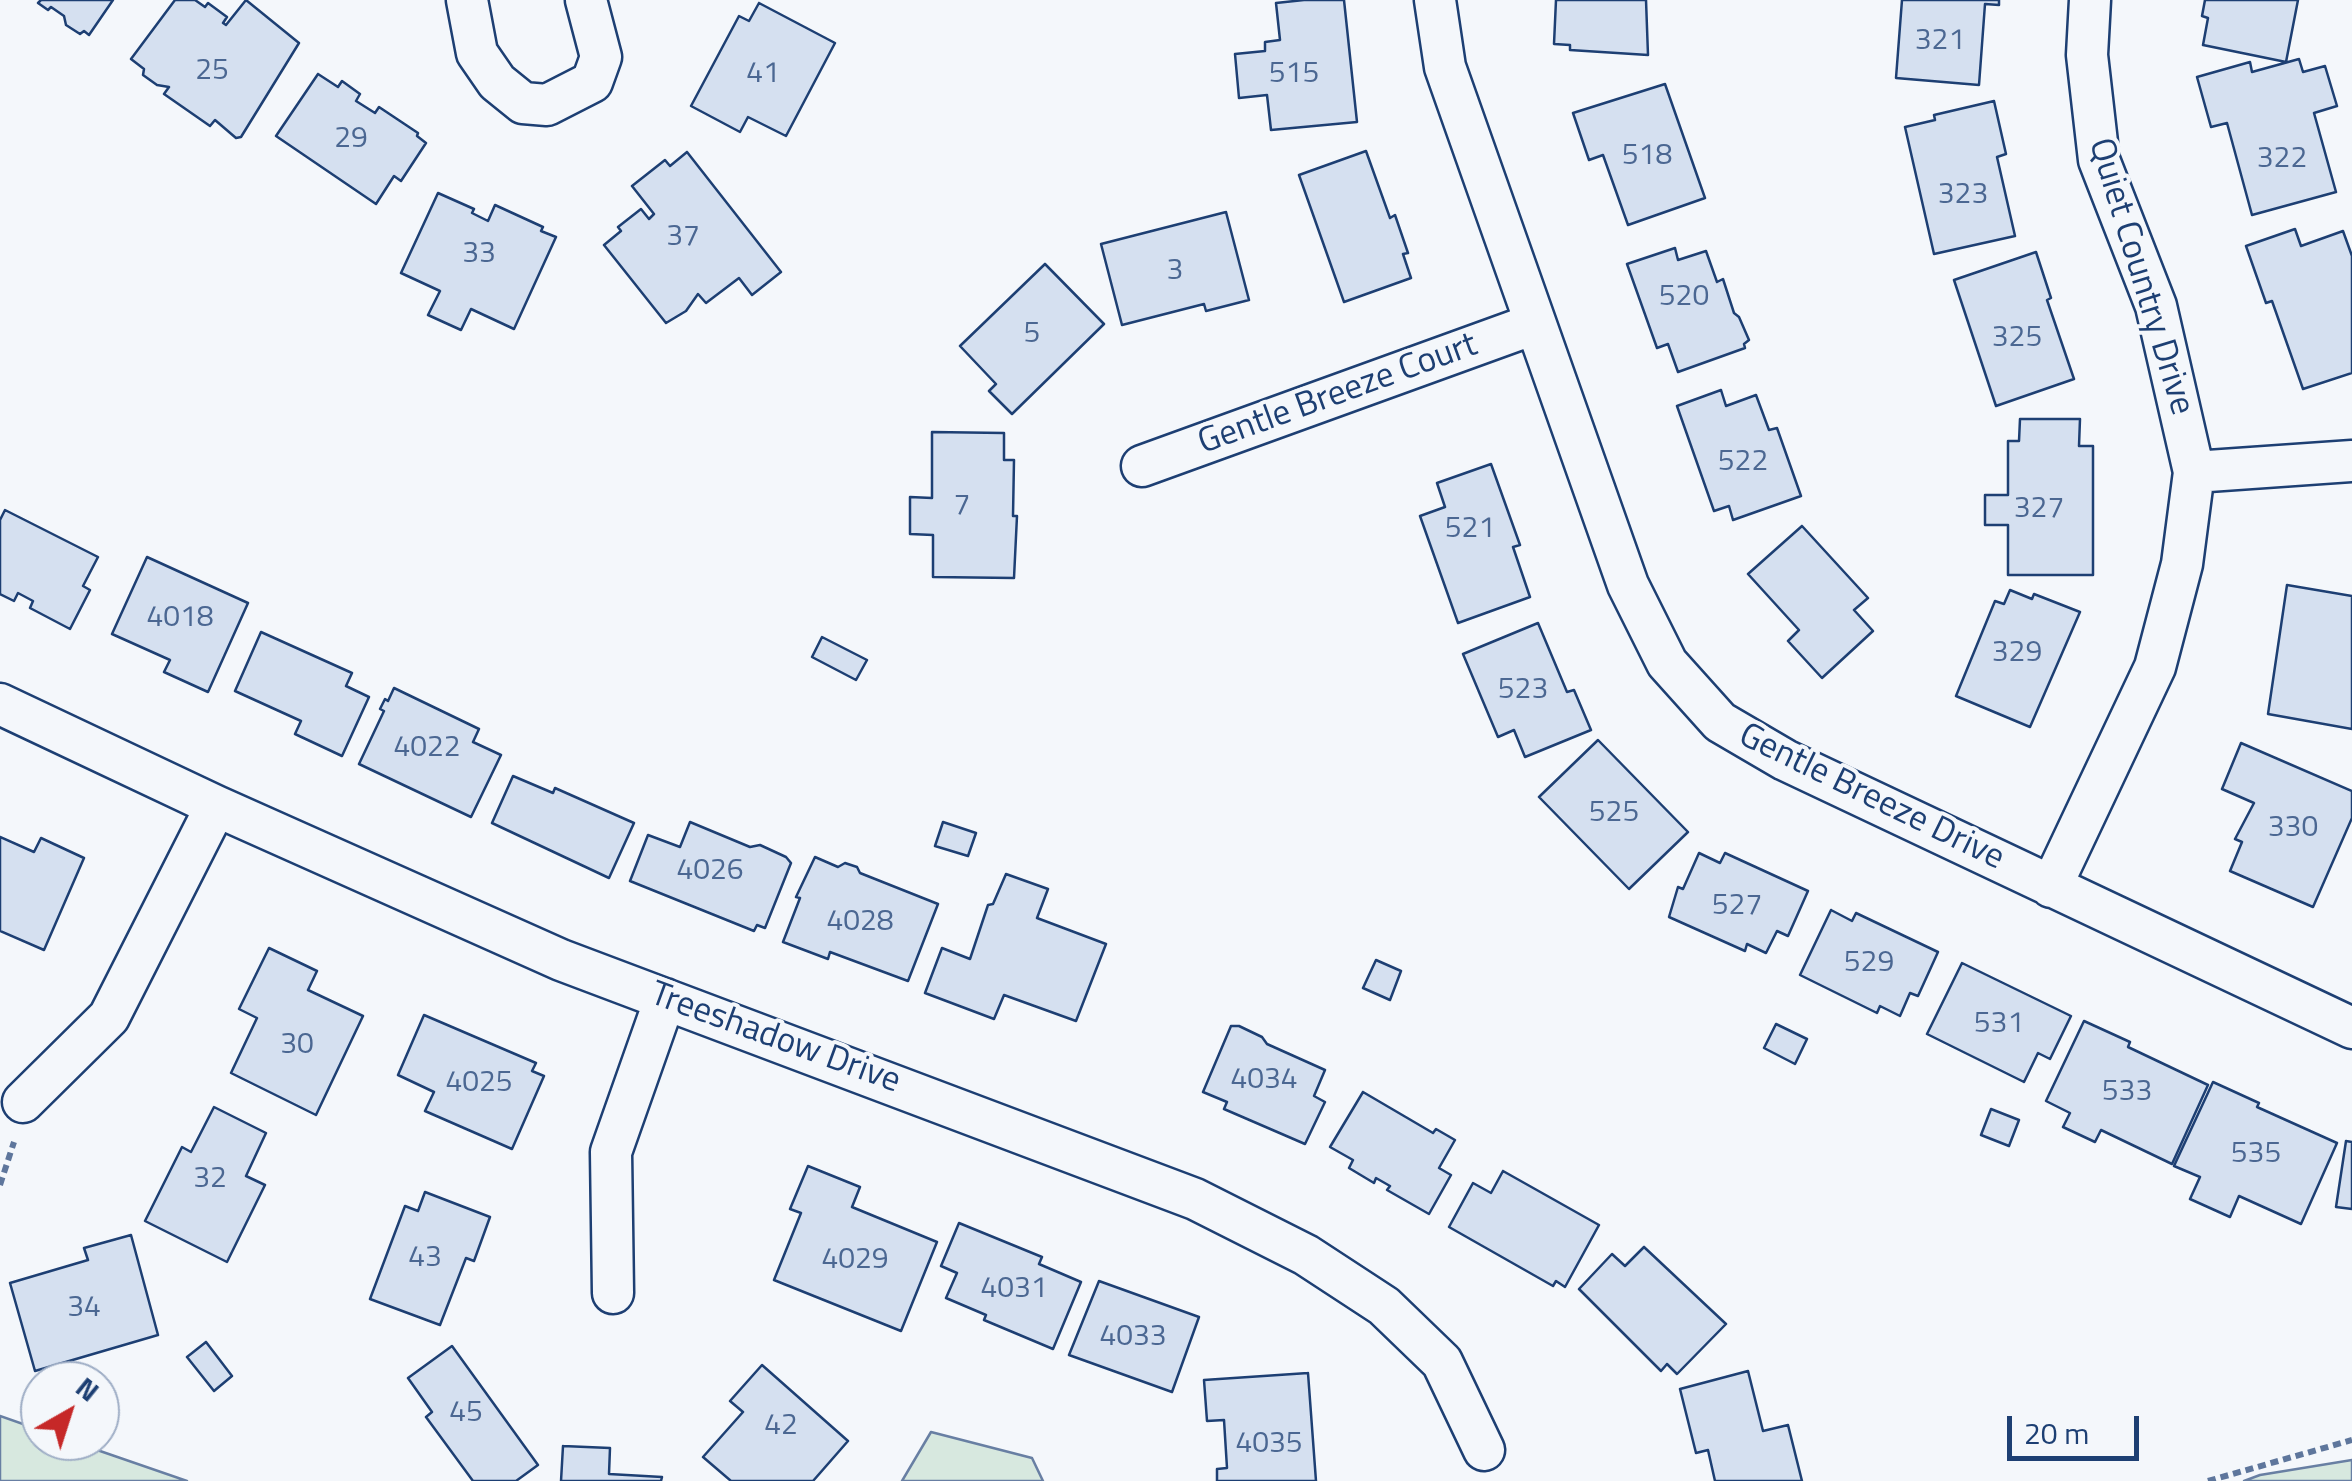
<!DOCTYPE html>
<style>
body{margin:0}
#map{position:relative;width:2352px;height:1481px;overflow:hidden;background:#f4f7fb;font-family:"Titillium Web",sans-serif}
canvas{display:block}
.north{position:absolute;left:20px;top:1361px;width:100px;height:100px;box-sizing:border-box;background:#f4f7fb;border:2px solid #9eadc5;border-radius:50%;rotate:39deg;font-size:28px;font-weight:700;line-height:40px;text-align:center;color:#1d3f73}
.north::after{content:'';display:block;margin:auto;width:35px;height:45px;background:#c62828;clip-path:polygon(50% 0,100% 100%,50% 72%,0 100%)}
.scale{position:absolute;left:2007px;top:1416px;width:132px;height:45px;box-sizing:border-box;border:5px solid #1d3f73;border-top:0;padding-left:12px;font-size:30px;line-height:35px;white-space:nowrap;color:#1d3f73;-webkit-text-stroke:8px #f4f7fb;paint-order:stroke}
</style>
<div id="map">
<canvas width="2352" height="1481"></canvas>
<div class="north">N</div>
<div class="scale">20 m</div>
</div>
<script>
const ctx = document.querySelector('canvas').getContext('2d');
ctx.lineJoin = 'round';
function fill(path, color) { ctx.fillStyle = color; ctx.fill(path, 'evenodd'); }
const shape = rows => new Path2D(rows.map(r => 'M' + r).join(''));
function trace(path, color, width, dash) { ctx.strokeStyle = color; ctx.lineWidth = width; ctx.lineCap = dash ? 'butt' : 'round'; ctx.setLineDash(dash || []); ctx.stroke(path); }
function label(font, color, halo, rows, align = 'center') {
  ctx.font = font + ' "Titillium Web",sans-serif'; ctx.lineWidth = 8; ctx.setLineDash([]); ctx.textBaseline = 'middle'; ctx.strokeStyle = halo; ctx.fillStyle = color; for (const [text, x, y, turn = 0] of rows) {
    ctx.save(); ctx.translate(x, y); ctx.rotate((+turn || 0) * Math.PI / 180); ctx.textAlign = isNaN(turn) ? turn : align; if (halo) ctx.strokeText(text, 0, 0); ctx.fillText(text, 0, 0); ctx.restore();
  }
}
const green = shape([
 [0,1416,40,1430,40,1441,71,1441,187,1481,0,1481,0,1416],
 [931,1432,1032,1458,1043,1481,902,1481,931,1432],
 [2352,1460,2352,1481,2244,1481,2260,1475,2352,1460]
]);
fill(green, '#d7e8df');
trace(green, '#687fa3', 2.5);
const building = shape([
 [41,0,40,0,113,0,89,35,84,31,80,34,66,25,64,16,51,7,48,10,38,3,41,0],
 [175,0,195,0,205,7,208,3,227,17,223,23,226,25,246,0,299,43,241,137,236,138,215,120,210,126,164,94,169,87,157,85,143,75,144,69,131,59,175,0],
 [1304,0,1344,0,1357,122,1271,130,1267,95,1239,98,1235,54,1265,51,1265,42,1280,40,1276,3,1304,0],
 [1556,0,1646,0,1648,55,1570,50,1570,45,1554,44,1556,0],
 [1902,0,1999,0,1999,5,1985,4,1979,85,1896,78,1902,0],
 [2205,0,2298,0,2286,62,2203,45,2208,18,2202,16,2205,0],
 [759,3,835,43,786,136,748,117,740,132,691,106,739,16,749,21,759,3],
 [2299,59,2303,72,2325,66,2337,106,2314,113,2336,192,2252,215,2227,123,2211,127,2197,77,2250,62,2252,72,2299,59],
 [318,74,338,87,342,81,360,94,356,101,375,113,379,107,418,133,417,136,426,143,401,181,394,176,376,204,276,136,318,74],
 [1665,84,1705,198,1628,225,1603,155,1589,160,1573,113,1665,84],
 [1994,101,2006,154,1997,157,2015,236,1934,254,1905,127,1935,120,1934,115,1994,101],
 [1366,151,1390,218,1395,215,1408,253,1403,254,1411,278,1344,302,1299,175,1366,151],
 [687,152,781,272,752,295,739,278,706,303,698,294,686,311,666,323,604,245,621,231,618,227,641,209,649,219,654,214,632,186,665,160,670,166,687,152],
 [438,193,474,209,472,213,488,221,495,205,543,227,541,231,556,237,514,329,471,309,461,330,428,315,440,291,401,273,438,193],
 [1226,212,1249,300,1206,311,1204,304,1122,325,1101,244,1226,212],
 [2295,229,2301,246,2343,231,2352,256,2352,373,2303,389,2272,301,2266,303,2246,246,2295,229],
 [1675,248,1678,260,1706,251,1717,282,1723,279,1734,313,1739,317,1749,340,1744,344,1745,348,1678,372,1668,344,1657,348,1627,264,1675,248],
 [2036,252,2051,298,2047,300,2074,379,1996,406,1954,280,2036,252],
 [1045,264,1104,324,1012,414,989,391,996,384,960,346,1045,264],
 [1721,390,1726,406,1756,395,1769,430,1777,428,1801,496,1733,520,1729,506,1714,511,1677,406,1721,390],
 [2020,419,2080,419,2079,446,2093,446,2093,575,2008,575,2008,525,1985,525,1985,495,2008,495,2008,441,2019,441,2020,419],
 [932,432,1004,433,1004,460,1014,460,1013,516,1017,516,1014,578,933,577,933,535,910,534,910,497,932,498,932,432],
 [1491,464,1520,545,1513,547,1530,597,1458,623,1420,516,1445,507,1437,483,1491,464],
 [5,510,98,557,83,586,90,590,70,629,30,608,33,601,18,593,14,601,0,594,0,520,5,510],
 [1802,526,1868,598,1854,610,1873,631,1822,678,1788,641,1799,630,1748,574,1802,526],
 [147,557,248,603,208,692,164,672,170,660,112,634,147,557],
 [2287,585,2352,596,2352,729,2268,714,2287,585],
 [2010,590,2032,599,2034,594,2080,612,2030,727,1956,696,1995,601,2004,604,2010,590],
 [1538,623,1567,692,1574,690,1591,730,1525,757,1514,730,1498,737,1463,654,1538,623],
 [261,632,352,673,346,686,369,697,342,756,295,734,301,721,235,691,261,632],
 [822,637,867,660,856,680,812,657,822,637],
 [394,688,479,729,473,742,501,755,471,817,359,764,384,711,380,709,385,699,388,701,394,688],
 [1598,740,1688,832,1629,889,1539,797,1598,740],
 [2241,743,2352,791,2352,818,2313,907,2230,871,2242,842,2235,839,2254,803,2222,789,2241,743],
 [513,776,553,793,555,788,634,823,609,878,492,823,513,776],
 [690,822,750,847,760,845,786,857,791,863,765,928,757,925,754,931,630,881,648,835,680,847,690,822],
 [943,822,976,833,968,856,935,846,943,822],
 [0,837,34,852,41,838,84,858,44,950,0,931,0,837],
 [1699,853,1720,863,1725,853,1808,891,1788,936,1777,931,1766,953,1747,944,1745,951,1669,917,1678,887,1683,889,1699,853],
 [815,857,838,867,845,863,857,867,860,873,938,904,908,981,830,952,828,959,783,942,800,898,796,897,815,857],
 [1006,874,1048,889,1037,918,1106,944,1076,1021,1004,995,994,1019,925,993,942,948,970,959,988,905,993,904,1006,874],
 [1831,910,1852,921,1856,913,1938,952,1918,996,1910,993,1900,1016,1880,1006,1877,1013,1800,975,1831,910],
 [269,948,317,971,308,990,363,1016,316,1115,231,1073,257,1018,239,1009,269,948],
 [1376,960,1401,971,1390,1000,1363,988,1376,960],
 [1962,963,2071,1016,2050,1059,2038,1053,2024,1082,1927,1034,1962,963],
 [424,1015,536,1063,532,1071,544,1076,512,1149,425,1111,434,1092,398,1075,424,1015],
 [2084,1021,2130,1042,2128,1047,2208,1085,2172,1164,2101,1130,2095,1142,2063,1127,2070,1113,2046,1101,2084,1021],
 [1776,1024,1807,1039,1795,1064,1764,1048,1776,1024],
 [1231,1026,1239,1026,1262,1037,1267,1044,1325,1070,1314,1096,1325,1102,1305,1144,1224,1109,1227,1102,1203,1092,1231,1026],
 [2213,1082,2259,1103,2257,1107,2337,1143,2301,1224,2239,1196,2230,1217,2190,1199,2200,1177,2174,1166,2213,1082],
 [1363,1092,1433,1133,1436,1129,1455,1140,1439,1168,1451,1175,1429,1214,1387,1190,1390,1186,1376,1178,1374,1183,1349,1168,1353,1160,1330,1147,1363,1092],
 [214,1107,266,1133,246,1176,265,1185,227,1262,145,1221,182,1147,191,1152,214,1107],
 [1991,1109,2019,1120,2009,1146,1981,1135,1991,1109],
 [2346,1141,2352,1142,2352,1209,2336,1207,2346,1141],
 [808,1166,860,1187,852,1207,937,1242,901,1331,774,1280,801,1213,790,1209,808,1166],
 [1503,1171,1599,1225,1565,1287,1556,1281,1553,1286,1449,1227,1473,1183,1491,1193,1503,1171],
 [425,1192,490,1217,474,1261,466,1258,440,1325,370,1299,405,1206,418,1211,425,1192],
 [959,1223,1042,1257,1039,1264,1081,1282,1053,1349,984,1320,986,1315,946,1298,957,1273,941,1266,959,1223],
 [131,1235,158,1335,35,1371,10,1283,88,1260,84,1248,131,1235],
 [1644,1247,1726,1324,1677,1374,1667,1364,1661,1371,1579,1289,1612,1254,1625,1266,1644,1247],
 [1099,1281,1199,1317,1172,1392,1069,1355,1099,1281],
 [206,1342,232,1376,214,1391,187,1357,206,1342],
 [452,1346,538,1465,516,1481,473,1481,426,1417,432,1412,408,1378,452,1346],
 [762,1365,848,1441,813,1481,731,1481,703,1457,743,1412,730,1401,762,1365],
 [1748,1371,1763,1431,1788,1425,1802,1481,1715,1481,1708,1450,1696,1453,1680,1389,1748,1371],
 [1308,1373,1316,1481,1217,1481,1217,1469,1227,1468,1224,1420,1207,1421,1204,1380,1308,1373],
 [563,1446,610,1448,609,1474,662,1477,661,1481,561,1481,563,1446]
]);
fill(building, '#d5e0f0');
trace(building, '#1d3f73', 2.5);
const street = shape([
 [467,0,477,53,497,82,523,103,547,105,592,82,601,57,586,0],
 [1435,0,1445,67,1628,585,1667,663,1720,722,1785,760,2352,1028],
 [1142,466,1534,324],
 [2194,472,2352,461],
 [0,704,216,806,561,960,1195,1199,1306,1255,1384,1306,1442,1362,1484,1450],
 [2051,887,2155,667,2182,564,2194,472,2156,306,2099,160,2087,55,2090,0],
 [23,1102,109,1017,216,806],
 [613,1293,611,1152,665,999]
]);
trace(street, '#1d3f73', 45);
trace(shape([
 [0,1185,14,1142],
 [2208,1481,2352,1440]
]), '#5e769c', 6, [8, 5]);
trace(street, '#f4f7fb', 40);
label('30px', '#4b6792', null, [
 ["321",1940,42],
 ["25",212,72],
 ["41",763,75],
 ["515",1294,75],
 ["29",351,140],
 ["518",1647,157],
 ["322",2282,160],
 ["323",1963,196],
 ["37",683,238],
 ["33",479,255],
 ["3",1175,272],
 ["520",1684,298],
 ["5",1032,335],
 ["325",2017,339],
 ["522",1743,463],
 ["7",962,507],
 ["327",2039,510],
 ["521",1470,530],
 ["4018",180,619],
 ["329",2017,654],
 ["523",1523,691],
 ["4022",427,749],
 ["525",1614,814],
 ["330",2293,829],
 ["4026",710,872],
 ["527",1737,907],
 ["4028",860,923],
 ["529",1869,964],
 ["531",1999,1025],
 ["30",297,1046],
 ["4034",1264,1081],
 ["4025",479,1084],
 ["533",2127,1093],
 ["535",2256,1155],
 ["32",210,1180],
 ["43",425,1259],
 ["4029",855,1261],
 ["4031",1014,1290],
 ["34",84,1309],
 ["4033",1133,1338],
 ["45",466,1414],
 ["42",781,1427],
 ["4035",1269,1445]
]);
label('35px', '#1d3f73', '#f4f7fb', [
 ["Quiet Country Drive",2140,277,73],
 ["Gentle Breeze Court",1338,395,-20],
 ["Gentle Breeze Drive",1871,798,26],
 ["Treeshadow Drive",775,1039,20]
]);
</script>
